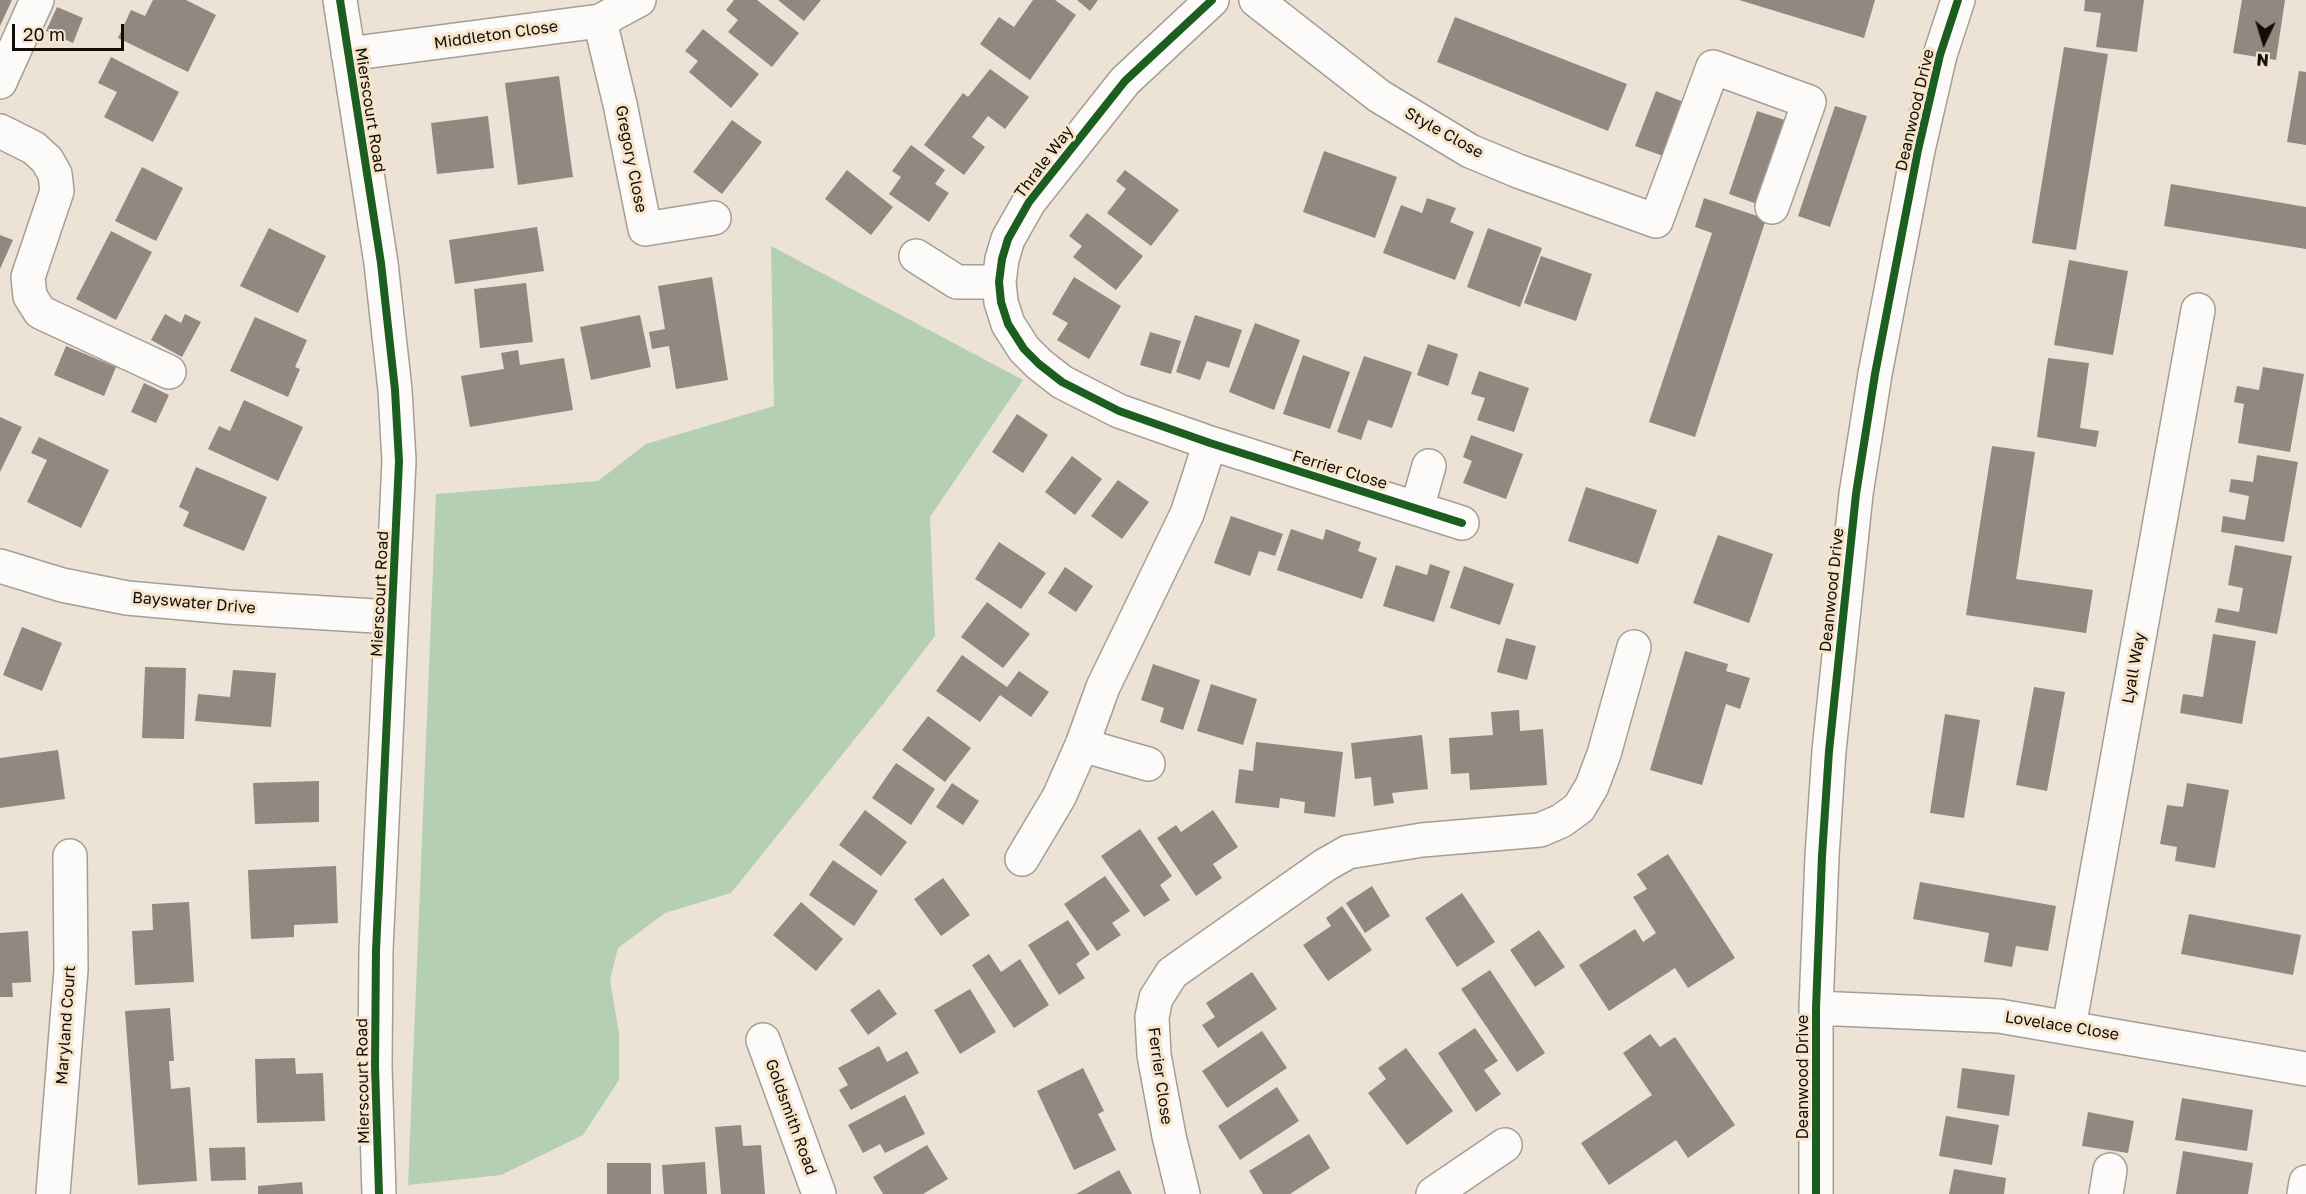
<!DOCTYPE html>
<style>
body{margin:0}
#map{position:relative;width:2306px;height:1194px;overflow:hidden;background:#ece3d6;font-family:"Golos Text",sans-serif}
canvas{display:block}
.north{position:absolute;left:2234px;top:12px;width:60px;height:60px;-webkit-text-stroke:4px #f6e5cc;paint-order:stroke;rotate:184deg;font-size:16px;font-weight:700;line-height:24px;text-align:center;color:#120d05}
.north::after{content:'';display:block;margin:auto;width:21px;height:27px;background:#120d05;clip-path:polygon(50% 0,100% 100%,50% 72%,0 100%)}
.scale{position:absolute;left:12px;top:24px;width:112px;height:27px;box-sizing:border-box;border:3px solid #120d05;border-top:0;padding-left:8px;font-size:18px;line-height:21px;white-space:nowrap;color:#120d05;-webkit-text-stroke:4px #f6e5cc;paint-order:stroke}
</style>
<div id="map">
<canvas width="2306" height="1194"></canvas>
<div class="north">N</div>
<div class="scale">20 m</div>
</div>
<script>
const ctx = document.querySelector('canvas').getContext('2d');
ctx.lineJoin = 'round';
function fill(path, color) { ctx.fillStyle = color; ctx.fill(path, 'evenodd'); }
const shape = rows => new Path2D(rows.map(r => 'M' + r).join(''));
function trace(path, color, width, dash) { ctx.strokeStyle = color; ctx.lineWidth = width; ctx.lineCap = dash ? 'butt' : 'round'; ctx.setLineDash(dash || []); ctx.stroke(path); }
function label(font, color, halo, rows, align = 'center') {
  ctx.font = font + ' "Golos Text",sans-serif'; ctx.lineWidth = 6; ctx.setLineDash([]); ctx.textBaseline = 'middle'; ctx.strokeStyle = halo; ctx.fillStyle = color; for (const [text, x, y, turn = 0] of rows) {
    ctx.save(); ctx.translate(x, y); ctx.rotate((+turn || 0) * Math.PI / 180); ctx.textAlign = isNaN(turn) ? turn : align; if (halo) ctx.strokeText(text, 0, 0); ctx.fillText(text, 0, 0); ctx.restore();
  }
}
fill(shape([
 [771,246,1023,380,930,517,935,636,883,704,731,893,665,913,618,948,610,980,619,1033,619,1080,583,1135,501,1175,408,1185,436,494,598,481,646,444,774,406]
]), '#b4cfb1');
fill(shape([
 [0,0,12,0,0,26],
 [153,0,186,0,216,15,188,72,118,38,131,10,145,16],
 [734,0,757,0,799,33,772,67,728,32,738,20,726,10],
 [778,0,821,0,804,21],
 [1033,0,1055,0,1076,15,1030,80,980,44,999,17,1014,27],
 [1077,0,1098,0,1090,11],
 [1739,0,1875,0,1864,38],
 [2085,0,2144,0,2137,52,2096,47,2101,13,2084,11],
 [2242,0,2285,0,2276,60,2233,53],
 [57,7,83,18,73,43,46,31],
 [1455,17,1627,84,1608,131,1437,62],
 [703,29,759,74,731,108,689,72,698,61,685,51],
 [2064,47,2108,54,2076,250,2032,243],
 [111,57,179,92,153,142,104,117,117,92,98,83],
 [990,69,1029,97,1005,129,988,116,972,137,985,147,964,175,924,145,963,93,968,97],
 [2299,71,2306,72,2306,145,2287,142],
 [559,76,573,177,518,185,505,83],
 [1656,91,1686,103,1666,157,1635,146],
 [1835,106,1867,116,1830,227,1798,216],
 [1757,111,1788,121,1760,205,1729,194],
 [488,116,494,168,437,174,431,123],
 [732,120,762,142,722,194,693,172],
 [911,145,945,170,935,184,949,193,929,222,889,194,901,177,892,171],
 [1324,151,1397,177,1375,238,1303,212],
 [142,167,183,188,156,241,115,221],
 [847,170,893,207,871,235,825,199],
 [1125,170,1179,210,1151,246,1107,213,1126,189,1116,181],
 [2171,184,2306,207,2306,249,2164,226],
 [1427,198,1456,208,1450,222,1474,232,1455,280,1383,253,1401,205,1422,213],
 [1704,198,1766,219,1695,437,1649,422,1712,233,1695,227],
 [1087,213,1143,256,1116,290,1073,257,1082,246,1069,236],
 [537,227,544,271,455,284,449,240],
 [269,228,326,256,298,313,240,286],
 [1488,228,1542,248,1520,307,1467,287],
 [111,231,152,252,116,320,76,299],
 [0,235,13,240,0,269],
 [1541,256,1592,274,1576,321,1524,303],
 [2069,260,2128,271,2113,355,2054,345],
 [712,277,728,380,676,389,669,346,652,349,649,332,665,329,658,286],
 [1074,277,1121,306,1089,359,1057,340,1068,323,1052,314],
 [526,283,533,342,480,348,474,289],
 [165,314,181,323,185,314,201,322,182,357,151,340],
 [640,315,651,367,591,380,580,327],
 [1195,315,1242,330,1229,368,1207,361,1200,380,1176,372],
 [255,317,307,340,295,367,300,369,288,397,230,371],
 [1255,323,1300,340,1274,410,1229,392],
 [1150,332,1181,341,1171,374,1140,365],
 [1428,344,1458,354,1448,386,1417,375],
 [66,346,116,367,104,396,54,375],
 [518,350,520,365,564,358,573,410,470,427,461,376,504,369,501,353],
 [1303,355,1350,372,1330,429,1283,414],
 [1364,356,1412,372,1392,428,1368,420,1361,440,1337,432],
 [2048,358,2089,363,2080,428,2099,431,2096,447,2037,437],
 [2263,367,2304,374,2290,452,2238,443,2244,404,2234,402,2237,386,2259,390],
 [1479,371,1529,388,1514,432,1477,420,1485,398,1471,394],
 [144,383,169,395,156,423,131,412],
 [244,400,303,427,278,481,208,449,219,426,230,431],
 [1017,414,1048,435,1023,473,992,452],
 [0,417,22,427,0,472],
 [1471,435,1523,454,1506,499,1463,483,1472,461,1463,457],
 [39,437,109,470,81,528,27,502,47,460,31,453],
 [1992,446,2035,452,2016,579,2093,590,2086,633,1966,615],
 [2257,455,2298,462,2284,542,2221,532,2223,516,2245,520,2249,496,2229,492,2231,479,2253,482],
 [1072,456,1102,479,1075,515,1045,492],
 [196,467,267,497,244,551,183,526,189,512,179,507],
 [1118,480,1149,502,1122,539,1091,516],
 [1586,487,1657,510,1638,564,1568,541],
 [1231,516,1283,534,1275,556,1259,551,1250,576,1214,563],
 [1291,529,1323,540,1326,529,1361,542,1358,551,1377,558,1362,599,1277,570],
 [1718,535,1773,554,1749,623,1693,603],
 [999,542,1046,573,1021,609,975,579],
 [2235,545,2292,556,2277,634,2215,622,2218,608,2239,612,2243,588,2228,585],
 [1430,564,1450,571,1434,622,1383,606,1396,565,1427,575],
 [1464,566,1514,584,1500,625,1450,608],
 [1065,567,1093,586,1076,612,1048,593],
 [987,602,1030,634,1003,668,961,637],
 [22,627,62,643,42,691,3,675],
 [2213,634,2256,641,2242,724,2180,713,2183,694,2203,697],
 [1506,638,1536,646,1527,680,1497,672],
 [1685,651,1728,664,1726,671,1750,678,1740,709,1726,704,1702,785,1650,770],
 [962,655,1007,687,1019,671,1049,692,1031,717,1000,695,980,722,936,691],
 [1153,664,1200,680,1183,730,1160,722,1164,708,1141,700],
 [145,667,186,668,184,739,142,738],
 [233,670,276,673,271,727,195,721,198,694,230,697],
 [1211,684,1257,699,1243,745,1197,731],
 [2034,687,2065,692,2047,791,2016,785],
 [1519,710,1520,731,1543,729,1547,785,1470,790,1469,773,1451,774,1449,738,1493,735,1491,712],
 [1945,714,1980,720,1964,818,1930,813],
 [928,716,971,748,945,782,902,750],
 [1422,735,1428,789,1392,793,1394,803,1374,806,1371,777,1355,779,1351,743],
 [1256,742,1343,752,1335,817,1304,813,1305,802,1280,798,1279,808,1235,803,1239,769,1253,771],
 [58,750,65,799,0,808,0,758],
 [896,763,935,789,911,825,872,798],
 [319,781,319,822,255,824,253,783],
 [952,783,979,801,963,825,936,807],
 [2187,783,2229,790,2215,868,2175,861,2177,847,2160,844,2167,805,2183,807],
 [865,810,907,842,881,876,839,845],
 [1213,810,1238,847,1213,864,1222,878,1196,896,1157,838,1176,825,1181,832],
 [1140,829,1172,876,1160,885,1170,900,1144,917,1101,856],
 [1668,854,1735,958,1688,988,1675,968,1609,1011,1579,965,1635,929,1643,942,1656,933,1633,897,1647,889,1637,874],
 [833,860,878,891,854,926,809,895],
 [336,866,338,923,294,925,294,937,251,939,248,870],
 [1105,876,1130,911,1112,923,1121,935,1097,951,1064,904],
 [943,878,970,915,941,936,914,899],
 [1920,882,2056,906,2048,951,2016,946,2012,967,1984,962,1989,933,1913,919],
 [1372,886,1390,916,1365,933,1346,903],
 [1462,893,1495,942,1457,967,1425,918],
 [189,902,194,982,135,985,132,931,153,930,152,904],
 [801,902,843,939,816,971,773,935],
 [1342,906,1372,950,1328,981,1303,945,1331,926,1326,918],
 [2189,914,2301,935,2293,975,2181,954],
 [1068,920,1090,954,1076,964,1085,978,1059,995,1028,945],
 [1539,930,1565,967,1535,987,1510,950],
 [28,931,31,982,12,983,13,997,0,997,0,933],
 [989,954,1001,972,1020,959,1049,1005,1014,1028,972,965],
 [1490,970,1545,1053,1517,1072,1461,989],
 [1252,972,1277,1009,1218,1048,1202,1025,1215,1017,1206,1003],
 [879,989,897,1014,868,1035,850,1010],
 [970,989,996,1032,960,1054,934,1010],
 [170,1008,174,1061,169,1061,171,1089,190,1087,197,1181,138,1185,125,1011],
 [1475,1028,1498,1061,1484,1070,1501,1094,1476,1112,1438,1053],
 [1262,1031,1287,1068,1227,1108,1202,1071],
 [1650,1034,1660,1047,1675,1037,1735,1125,1688,1158,1676,1140,1609,1185,1581,1143,1652,1095,1623,1053],
 [879,1046,887,1062,907,1051,919,1073,851,1110,839,1090,848,1085,838,1068],
 [1406,1048,1453,1111,1407,1145,1368,1093,1386,1079,1378,1068],
 [295,1058,296,1074,323,1073,325,1121,257,1123,255,1059],
 [1083,1068,1104,1111,1098,1114,1116,1150,1074,1170,1037,1091],
 [1962,1068,2015,1075,2009,1116,1957,1108],
 [1277,1087,1299,1121,1240,1160,1218,1126],
 [905,1095,925,1134,885,1153,880,1144,863,1153,848,1125],
 [2182,1098,2253,1110,2247,1151,2175,1140],
 [2088,1112,2134,1121,2128,1153,2082,1146],
 [1946,1116,1999,1125,1992,1165,1939,1156],
 [741,1125,743,1146,761,1145,765,1194,721,1194,715,1127],
 [1309,1134,1330,1168,1290,1194,1263,1194,1249,1171],
 [927,1145,948,1179,923,1194,883,1194,873,1177],
 [245,1147,246,1180,211,1181,209,1148],
 [2183,1151,2253,1163,2248,1194,2176,1194],
 [705,1162,707,1194,664,1194,662,1165],
 [607,1163,651,1163,651,1194,607,1194],
 [1954,1169,2006,1178,2004,1194,1949,1194],
 [1119,1170,1132,1194,1076,1194],
 [302,1182,303,1194,258,1194,258,1186]
]), '#918882');
const minor = shape([
 [340,0,381,263,395,390,399,461,376,950,375,1066,379,1194],
 [1212,0,1125,81,1029,202,1008,239,1002,259,999,282,1001,302,1008,324,1024,349,1039,364,1062,382,1119,411,1210,443,1462,523],
 [1256,0,1379,96,1470,151,1518,171,1656,221,1713,67,1809,102,1772,207],
 [600,21,620,104,645,229,714,218],
 [348,54,600,21,639,0],
 [0,82,37,0],
 [0,131,34,148,47,160,55,174,57,191,28,277,30,296,40,312,169,372],
 [916,256,957,282,999,282],
 [1417,508,1429,466],
 [0,566,62,585,127,598,228,607,391,617],
 [1082,745,1148,764],
 [1022,859,1059,797,1082,745,1103,687,1187,514,1210,443],
 [1816,1008,1999,1016,2306,1069],
 [2069,1027,2198,310],
 [763,1040,819,1194],
 [53,1194,71,970,70,856],
 [1183,1194,1169,1136,1154,1055,1152,1017,1156,998,1172,973,1325,865,1348,852,1422,840,1540,830,1561,821,1579,808,1592,786,1604,754,1634,647],
 [1433,1194,1505,1145],
 [1816,1194,1816,1008,1822,856,1829,751,1856,494,1875,374,1918,150,1940,55,1958,0],
 [2106,1194,2110,1170],
 [2304,1194,2306,1182]
]);
trace(minor, '#a59e94', 36);
trace(minor, '#fcfbf9', 33);
trace(shape([
 [340,0,381,263,395,390,399,461,376,950,375,1066,379,1194],
 [1212,0,1125,81,1029,202,1008,239,1002,259,999,282,1001,302,1008,324,1024,349,1039,364,1062,382,1119,411,1210,443,1462,523],
 [1816,1194,1816,1008,1822,856,1829,751,1856,494,1875,374,1918,150,1940,55,1958,0]
]), '#1b5e20', 8);
label('16px', '#120d05', '#f6e5cc', [
 ["Middleton Close",496,35,-8],
 ["Mierscourt Road",370,110,81],
 ["Deanwood Drive",1915,110,-77],
 ["Style Close",1444,133,29],
 ["Gregory Close",631,159,79],
 ["Thrale Way",1044,162,-53],
 ["Ferrier Close",1340,470,17],
 ["Deanwood Drive",1832,590,-84],
 ["Mierscourt Road",380,594,-87],
 ["Bayswater Drive",194,603,5],
 ["Lyall Way",2134,668,-80],
 ["Maryland Court",66,1025,-86],
 ["Lovelace Close",2062,1026,9],
 ["Ferrier Close",1160,1076,82],
 ["Deanwood Drive",1803,1077,-90],
 ["Mierscourt Road",363,1081,-91],
 ["Goldsmith Road",791,1117,70]
]);
</script>
